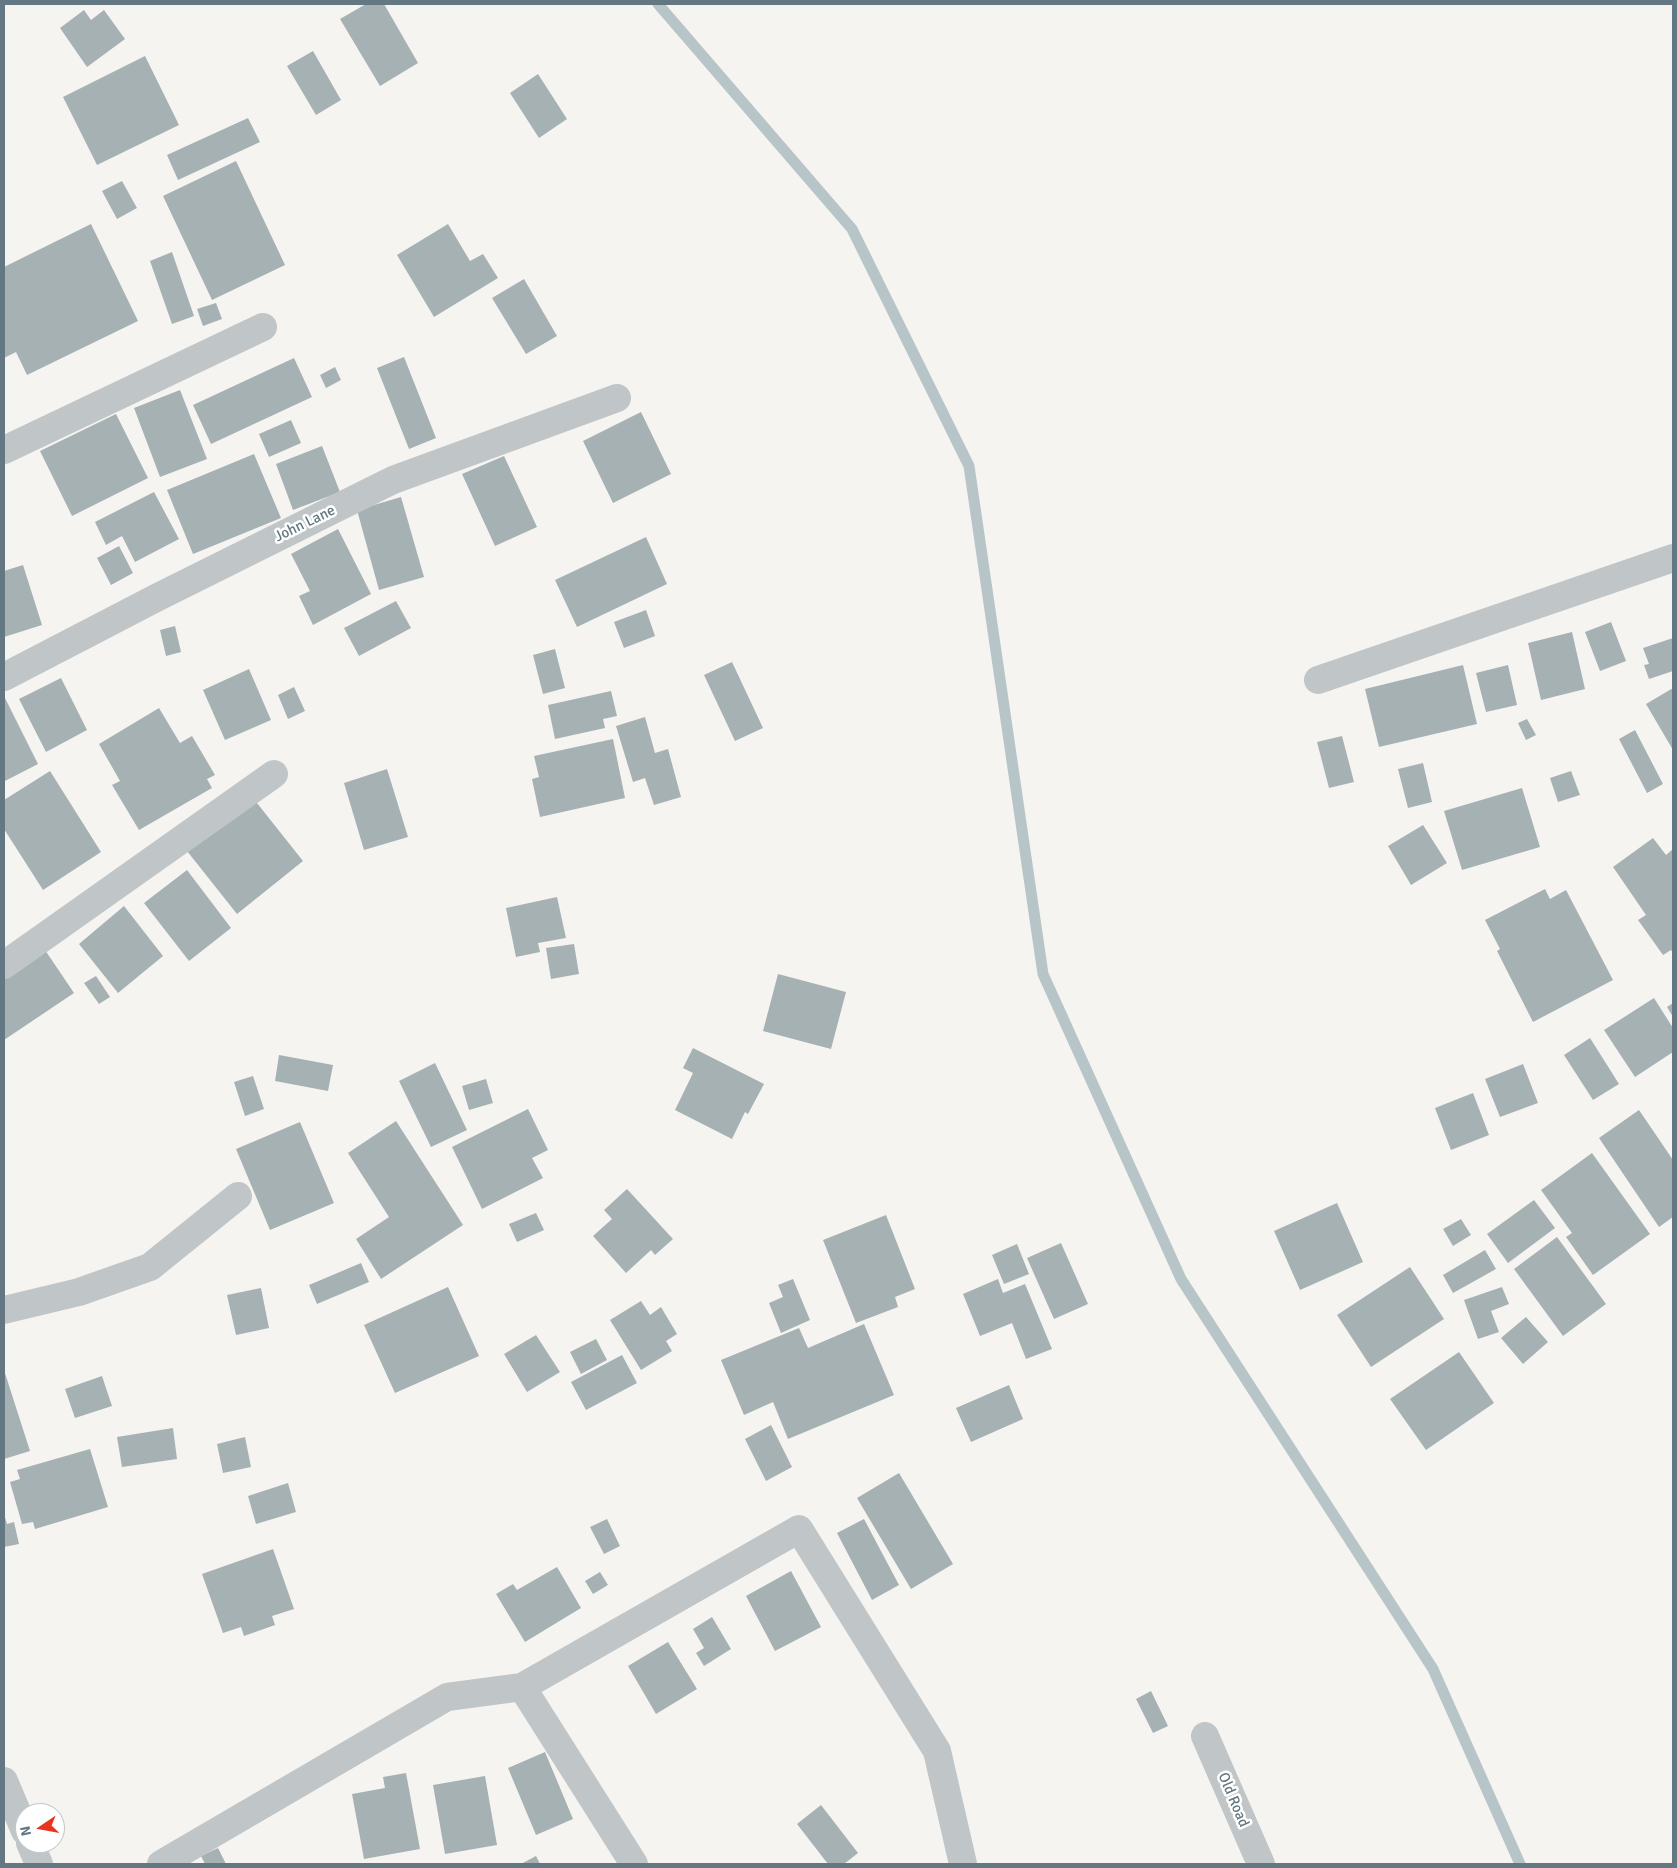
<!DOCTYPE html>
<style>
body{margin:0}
#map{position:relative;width:1677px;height:1868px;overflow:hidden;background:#f5f4f1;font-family:Signika,sans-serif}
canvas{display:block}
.frame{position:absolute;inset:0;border:5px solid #637883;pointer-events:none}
.north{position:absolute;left:15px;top:1803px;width:50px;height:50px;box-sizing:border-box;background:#fff;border:1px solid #c1c9cd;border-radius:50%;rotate:258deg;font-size:14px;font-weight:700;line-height:20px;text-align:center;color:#637883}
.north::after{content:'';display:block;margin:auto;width:18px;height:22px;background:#e7351e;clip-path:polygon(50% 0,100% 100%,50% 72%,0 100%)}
</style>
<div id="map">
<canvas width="1677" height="1868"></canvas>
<div class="frame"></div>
<div class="north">N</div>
</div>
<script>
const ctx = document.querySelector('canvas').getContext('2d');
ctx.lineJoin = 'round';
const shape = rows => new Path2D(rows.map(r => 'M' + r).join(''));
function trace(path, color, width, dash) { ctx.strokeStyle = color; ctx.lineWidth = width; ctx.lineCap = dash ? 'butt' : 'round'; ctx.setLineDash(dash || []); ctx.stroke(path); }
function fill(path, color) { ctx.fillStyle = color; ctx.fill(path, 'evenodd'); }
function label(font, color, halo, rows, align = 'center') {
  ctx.font = font + ' Signika,sans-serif'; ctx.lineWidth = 5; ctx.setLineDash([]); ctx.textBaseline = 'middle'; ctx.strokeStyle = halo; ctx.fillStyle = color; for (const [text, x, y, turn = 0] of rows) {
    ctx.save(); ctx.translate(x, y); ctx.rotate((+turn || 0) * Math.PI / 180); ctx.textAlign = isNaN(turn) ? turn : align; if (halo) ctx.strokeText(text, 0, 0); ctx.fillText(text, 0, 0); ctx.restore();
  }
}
trace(shape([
 [658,4,852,229,969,466,1043,974,1181,1279,1433,1669,1520,1864]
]), '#b7c5c8', 11);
fill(shape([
 [366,4,384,4,418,63,380,86,340,19],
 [84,10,91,20,104,10,125,39,87,67,60,28],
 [313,51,341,100,316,115,287,66],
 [145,56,179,125,97,165,63,97],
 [538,74,567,119,539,138,510,93],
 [248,118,260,142,178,180,167,155],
 [236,161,285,265,212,300,163,196],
 [122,181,137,208,117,219,102,191],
 [91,224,138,321,27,375,16,352,4,358,4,267],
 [448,224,470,261,483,254,498,278,434,317,397,255],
 [172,252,194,316,172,324,150,261],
 [524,279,557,336,526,354,492,298],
 [216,303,222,319,203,326,197,309],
 [404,357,436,438,409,449,377,368],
 [294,358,312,397,211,444,193,405],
 [335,367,341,380,326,388,320,375],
 [180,390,207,459,160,477,134,408],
 [641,412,671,474,613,503,583,441],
 [116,414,148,478,72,516,40,451],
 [291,420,301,443,269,457,259,434],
 [322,446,340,492,293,510,276,464],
 [254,454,281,518,193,554,167,490],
 [504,456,537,527,495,546,462,474],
 [154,492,179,539,135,562,122,536,106,545,95,522],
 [401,497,424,577,379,590,357,510],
 [338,529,371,594,313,625,299,596,310,591,291,554],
 [646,537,667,584,577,627,555,580],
 [119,546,133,573,111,585,97,558],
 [23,565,42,625,4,637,4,571],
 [396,601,411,628,359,656,344,628],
 [646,610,655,636,624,648,614,622],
 [1611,622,1626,661,1600,671,1585,632],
 [175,626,181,652,166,656,160,630],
 [1572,632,1585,689,1541,700,1528,643],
 [1673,638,1673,671,1649,679,1644,665,1649,664,1643,648],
 [555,649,565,688,543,694,533,655],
 [732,662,763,728,735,741,704,675],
 [1463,665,1477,724,1379,747,1365,689],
 [1508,665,1517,705,1486,712,1476,673],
 [249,669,271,720,225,740,203,690],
 [61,678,87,730,46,752,19,699],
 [294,687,305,711,288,719,278,695],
 [1673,688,1673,750,1646,704],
 [611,691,617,716,603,719,605,728,555,739,548,705],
 [4,696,38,764,5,781,4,777],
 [159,708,180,743,192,736,215,775,207,779,212,788,139,830,112,785,120,781,99,744],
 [645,717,655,753,668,749,681,797,654,805,645,778,633,782,616,726],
 [1527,719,1536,735,1526,740,1518,723],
 [1635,730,1663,784,1647,793,1619,739],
 [1342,736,1354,782,1329,788,1317,742],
 [613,739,625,798,540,817,532,779,539,777,534,756],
 [1423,763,1432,802,1408,808,1398,769],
 [387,769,408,837,364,850,344,783],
 [50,771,101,852,43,890,4,829,4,800],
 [1571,771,1580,795,1558,802,1550,778],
 [1522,788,1540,847,1462,870,1444,811],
 [253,798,303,861,237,914,187,851],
 [1423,825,1447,863,1411,885,1388,846],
 [1653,838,1666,855,1673,849,1673,953,1671,950,1663,955,1638,920,1646,915,1613,867],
 [187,870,231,928,189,961,144,903],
 [1545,889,1550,899,1566,890,1613,980,1533,1022,1497,951,1500,949,1485,920],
 [557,897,566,938,538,943,540,952,516,957,506,908],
 [124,906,163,956,118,993,79,944],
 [574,944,579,974,551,979,546,948],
 [45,950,74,993,4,1040,4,978],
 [778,974,846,992,831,1049,763,1031],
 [96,976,110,997,99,1004,84,983],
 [1654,998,1673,1028,1673,1052,1635,1077,1604,1030],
 [1673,1003,1673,1017,1667,1007],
 [1590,1038,1619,1084,1593,1100,1564,1055],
 [693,1048,764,1084,748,1114,745,1112,732,1139,675,1110,693,1073,683,1068],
 [279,1055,333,1065,328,1091,275,1081],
 [435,1063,467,1130,431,1147,399,1081],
 [1523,1064,1538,1103,1500,1117,1485,1079],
 [253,1076,264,1109,245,1116,234,1082],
 [486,1079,493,1103,469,1110,462,1086],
 [1473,1093,1489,1135,1451,1150,1435,1108],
 [528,1109,548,1150,532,1158,543,1178,482,1209,452,1147],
 [1639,1110,1673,1160,1673,1217,1659,1227,1599,1138],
 [396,1121,463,1225,381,1279,356,1239,389,1217,348,1153],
 [300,1122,334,1203,270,1230,236,1149],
 [1592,1153,1650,1234,1593,1275,1566,1237,1572,1233,1541,1190],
 [627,1189,673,1239,655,1255,651,1250,626,1273,593,1236,612,1219,604,1210],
 [1534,1200,1555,1228,1508,1263,1487,1234],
 [1337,1203,1363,1262,1300,1290,1274,1231],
 [536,1213,544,1230,517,1242,509,1224],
 [886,1215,915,1289,895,1297,898,1307,856,1323,823,1240],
 [1461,1219,1471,1235,1453,1246,1443,1229],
 [1557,1237,1606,1304,1563,1336,1514,1269],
 [1061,1243,1088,1304,1054,1319,1027,1258],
 [1017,1244,1029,1274,1004,1284,992,1255],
 [1485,1250,1496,1269,1453,1293,1443,1275],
 [361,1263,369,1282,317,1304,309,1285],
 [1410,1267,1444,1319,1371,1367,1337,1315],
 [793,1279,810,1320,781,1333,769,1303,783,1297,778,1285],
 [998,1279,1003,1293,1025,1284,1052,1349,1026,1359,1012,1323,980,1336,963,1294],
 [448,1287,479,1356,395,1393,364,1325],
 [1502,1287,1509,1304,1491,1311,1499,1332,1478,1339,1464,1300],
 [261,1288,269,1328,236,1335,227,1295],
 [641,1301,650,1315,661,1307,677,1334,666,1341,672,1351,641,1370,610,1320],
 [1526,1317,1548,1342,1523,1364,1501,1338],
 [864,1324,894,1395,788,1439,773,1402,744,1415,721,1360,799,1328,808,1348],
 [536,1335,560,1372,527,1392,504,1354],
 [596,1339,607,1360,581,1374,570,1352],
 [1459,1352,1494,1403,1426,1450,1390,1399],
 [622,1355,637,1383,586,1410,571,1382],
 [4,1370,30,1451,4,1459],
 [102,1376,112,1406,75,1418,65,1389],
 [1009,1385,1023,1419,971,1442,956,1408],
 [771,1425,792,1467,766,1481,745,1439],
 [173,1428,177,1459,122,1467,117,1437],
 [245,1437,251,1467,223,1473,217,1444],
 [90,1449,108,1507,35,1529,33,1522,22,1524,10,1482,20,1479,17,1470],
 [899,1473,953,1564,911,1589,857,1498],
 [288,1483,296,1512,256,1524,248,1496],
 [4,1514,7,1524,14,1522,19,1544,4,1547],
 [607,1519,620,1546,604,1554,590,1527],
 [864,1519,899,1585,872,1600,837,1533],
 [273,1549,294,1609,272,1616,275,1625,244,1636,241,1627,223,1633,202,1574],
 [557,1567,581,1608,525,1642,496,1594,513,1584,517,1590],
 [791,1571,821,1627,775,1651,746,1596],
 [600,1572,608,1585,593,1594,585,1581],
 [712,1617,731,1649,704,1666,696,1653,704,1648,693,1629],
 [668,1642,697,1689,656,1714,628,1666],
 [1151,1691,1168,1726,1153,1733,1136,1699],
 [545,1752,573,1819,536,1835,508,1768],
 [406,1773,420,1849,364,1859,352,1794,385,1788,383,1777],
 [485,1776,497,1845,445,1854,433,1785],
 [821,1805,858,1853,844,1864,828,1864,797,1824],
 [218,1848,226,1864,205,1864,201,1856],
 [536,1856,540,1864,521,1864]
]), '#a6b1b4');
trace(shape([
 [4,450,263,327],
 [4,677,158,597,393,480,617,398],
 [1318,680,1673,558],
 [4,965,274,774],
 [4,1310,79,1292,150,1267,238,1196],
 [522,1687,634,1864],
 [1205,1736,1261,1864],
 [4,1781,25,1831],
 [30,1843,39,1864],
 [161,1864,447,1697,522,1687,799,1529,937,1751,963,1864]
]), '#c0c5c7', 28);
label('15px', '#637883', '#fff', [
 ["John Lane",305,524,-26],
 ["Old Road",1233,1800,67]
]);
</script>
